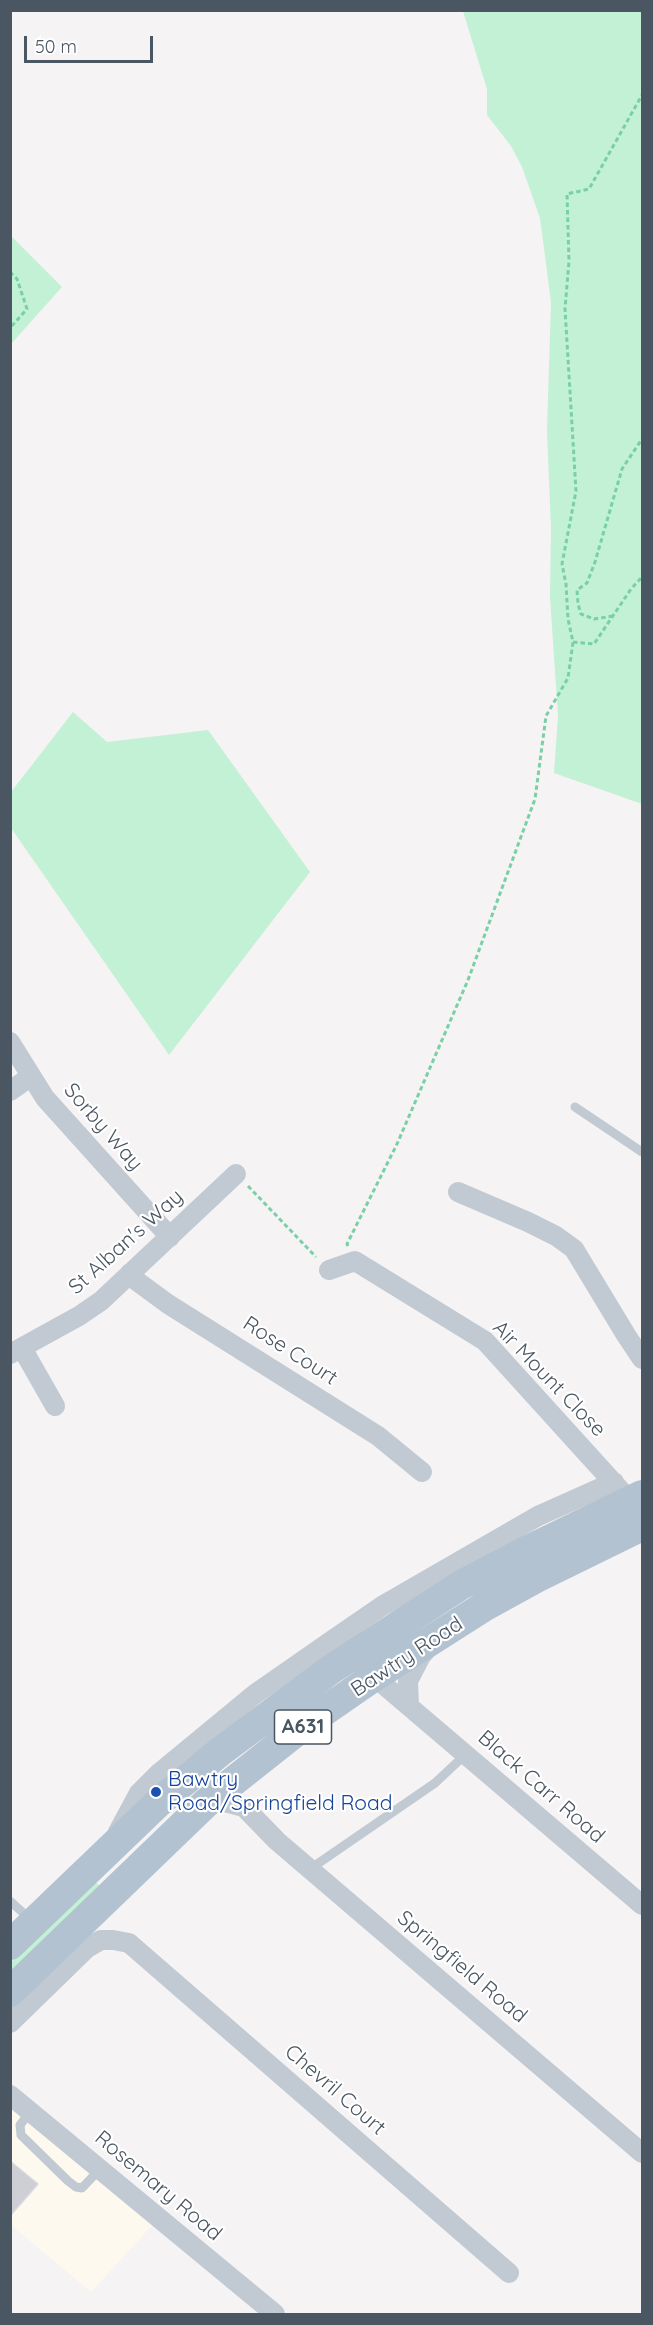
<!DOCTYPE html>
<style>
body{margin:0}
#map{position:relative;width:653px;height:2325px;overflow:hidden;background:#f5f3f3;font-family:Quicksand,sans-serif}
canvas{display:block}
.frame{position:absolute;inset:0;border:12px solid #4a5661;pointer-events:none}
.scale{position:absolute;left:24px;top:36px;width:129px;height:27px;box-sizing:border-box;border:3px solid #4a5661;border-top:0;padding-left:8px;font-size:18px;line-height:21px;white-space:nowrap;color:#4a5661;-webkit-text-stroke:4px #fff;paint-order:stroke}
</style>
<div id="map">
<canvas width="653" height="2325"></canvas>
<div class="frame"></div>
<div class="scale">50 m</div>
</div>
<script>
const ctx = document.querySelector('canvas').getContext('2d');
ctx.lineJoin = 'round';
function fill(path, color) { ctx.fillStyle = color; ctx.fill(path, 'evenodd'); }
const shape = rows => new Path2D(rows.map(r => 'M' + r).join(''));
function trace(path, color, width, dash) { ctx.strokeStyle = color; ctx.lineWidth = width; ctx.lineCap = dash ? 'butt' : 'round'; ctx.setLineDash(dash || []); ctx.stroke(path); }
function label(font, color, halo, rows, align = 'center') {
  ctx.font = font + ' Quicksand,sans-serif'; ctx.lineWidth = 4.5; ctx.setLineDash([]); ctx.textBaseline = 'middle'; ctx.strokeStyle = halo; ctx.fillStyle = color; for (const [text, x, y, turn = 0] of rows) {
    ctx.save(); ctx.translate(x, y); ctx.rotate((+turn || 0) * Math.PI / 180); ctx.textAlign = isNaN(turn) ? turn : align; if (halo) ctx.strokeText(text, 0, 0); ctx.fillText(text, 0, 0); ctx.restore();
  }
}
fill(shape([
 [10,2095,159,2218,91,2292,11,2225]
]), '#fdf9ef');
fill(shape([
 [463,11,642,11,642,804,554,773,558,716,550,597,551,528,547,431,551,302,540,218,522,167,511,146,487,115,487,89],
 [11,236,62,287,11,344,10,344],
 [73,712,107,742,208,730,310,872,169,1055,11,828,11,792],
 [94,1880,103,1890,11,1981,11,1962]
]), '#c3f1d5');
const building = shape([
 [10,2161,38,2184,10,2216,10,2161]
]);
fill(building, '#cdcfd5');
trace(building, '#d7d9de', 1.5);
trace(shape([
 [10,272,17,279,27,309,10,328],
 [613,616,594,619,581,614,578,604,577,590,587,583,595,562,622,469,642,439],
 [573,642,594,644,631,589,642,577],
 [248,1186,316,1257],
 [348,1246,347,1244,397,1144,468,980,535,799,546,716,568,678,573,642,568,619,566,584,562,564,576,491,565,309,569,261,567,194,589,189,642,95]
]), '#7ad0a6', 3, [4.5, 3]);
trace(shape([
 [575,1107,642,1152],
 [310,1869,435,1783,466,1754],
 [10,1901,30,1919],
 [30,2112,20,2125,21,2135,68,2181,76,2187,82,2188,100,2169]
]), '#c1cad2', 9);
trace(shape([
 [10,1042,45,1098,170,1237],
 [10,1091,30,1077],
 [458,1192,528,1222,556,1236,574,1249,626,1335,642,1359],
 [329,1270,355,1261,485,1341,622,1492],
 [130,1273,138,1282,168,1304,378,1436,422,1472],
 [22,1348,55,1406],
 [10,1354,79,1316,101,1301,236,1174],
 [368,1668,384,1685,642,1905],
 [409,1706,408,1681,421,1656,428,1648],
 [206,1803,217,1800,244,1807,277,1841,642,2153],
 [118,1832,139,1793,158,1774,255,1694,334,1639,382,1606,538,1516,614,1482],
 [10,2023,87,1948,101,1940,113,1940,129,1943,509,2273],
 [10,2095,275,2314]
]), '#c1cad2', 20);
trace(shape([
 [10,1945,158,1803,221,1751,330,1670,461,1585,524,1552,642,1495],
 [10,1992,206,1803,307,1723,375,1676,485,1606,536,1578,642,1526]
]), '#b3c2d1', 30);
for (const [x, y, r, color] of [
 [156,1792,6,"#1a4fb4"]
]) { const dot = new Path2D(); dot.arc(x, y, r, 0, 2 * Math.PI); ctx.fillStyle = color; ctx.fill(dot); trace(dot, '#fff', 2); }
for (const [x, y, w] of [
 [303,1727,57]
]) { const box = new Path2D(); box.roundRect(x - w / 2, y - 17, w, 34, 4.5); ctx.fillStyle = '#fff'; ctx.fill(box); trace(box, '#4a5661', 1.5); }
label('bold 20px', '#4a5661', null, [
 ["A631",303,1727]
]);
label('21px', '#4a5661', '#fff', [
 ["Sorby Way",103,1127,49],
 ["St Alban's Way",126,1242,-42],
 ["Rose Court",290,1351,33],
 ["Air Mount Close",549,1379,46],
 ["Bawtry Road",407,1657,-33],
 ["Black Carr Road",541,1787,41],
 ["Springfield Road",462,1967,40],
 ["Chevril Court",335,2090,41],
 ["Rosemary Road",158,2186,40]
]);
label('21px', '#164399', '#fff', [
 ["Bawtry",168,1780],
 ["Road/Springfield Road",168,1804]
], 'left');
</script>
